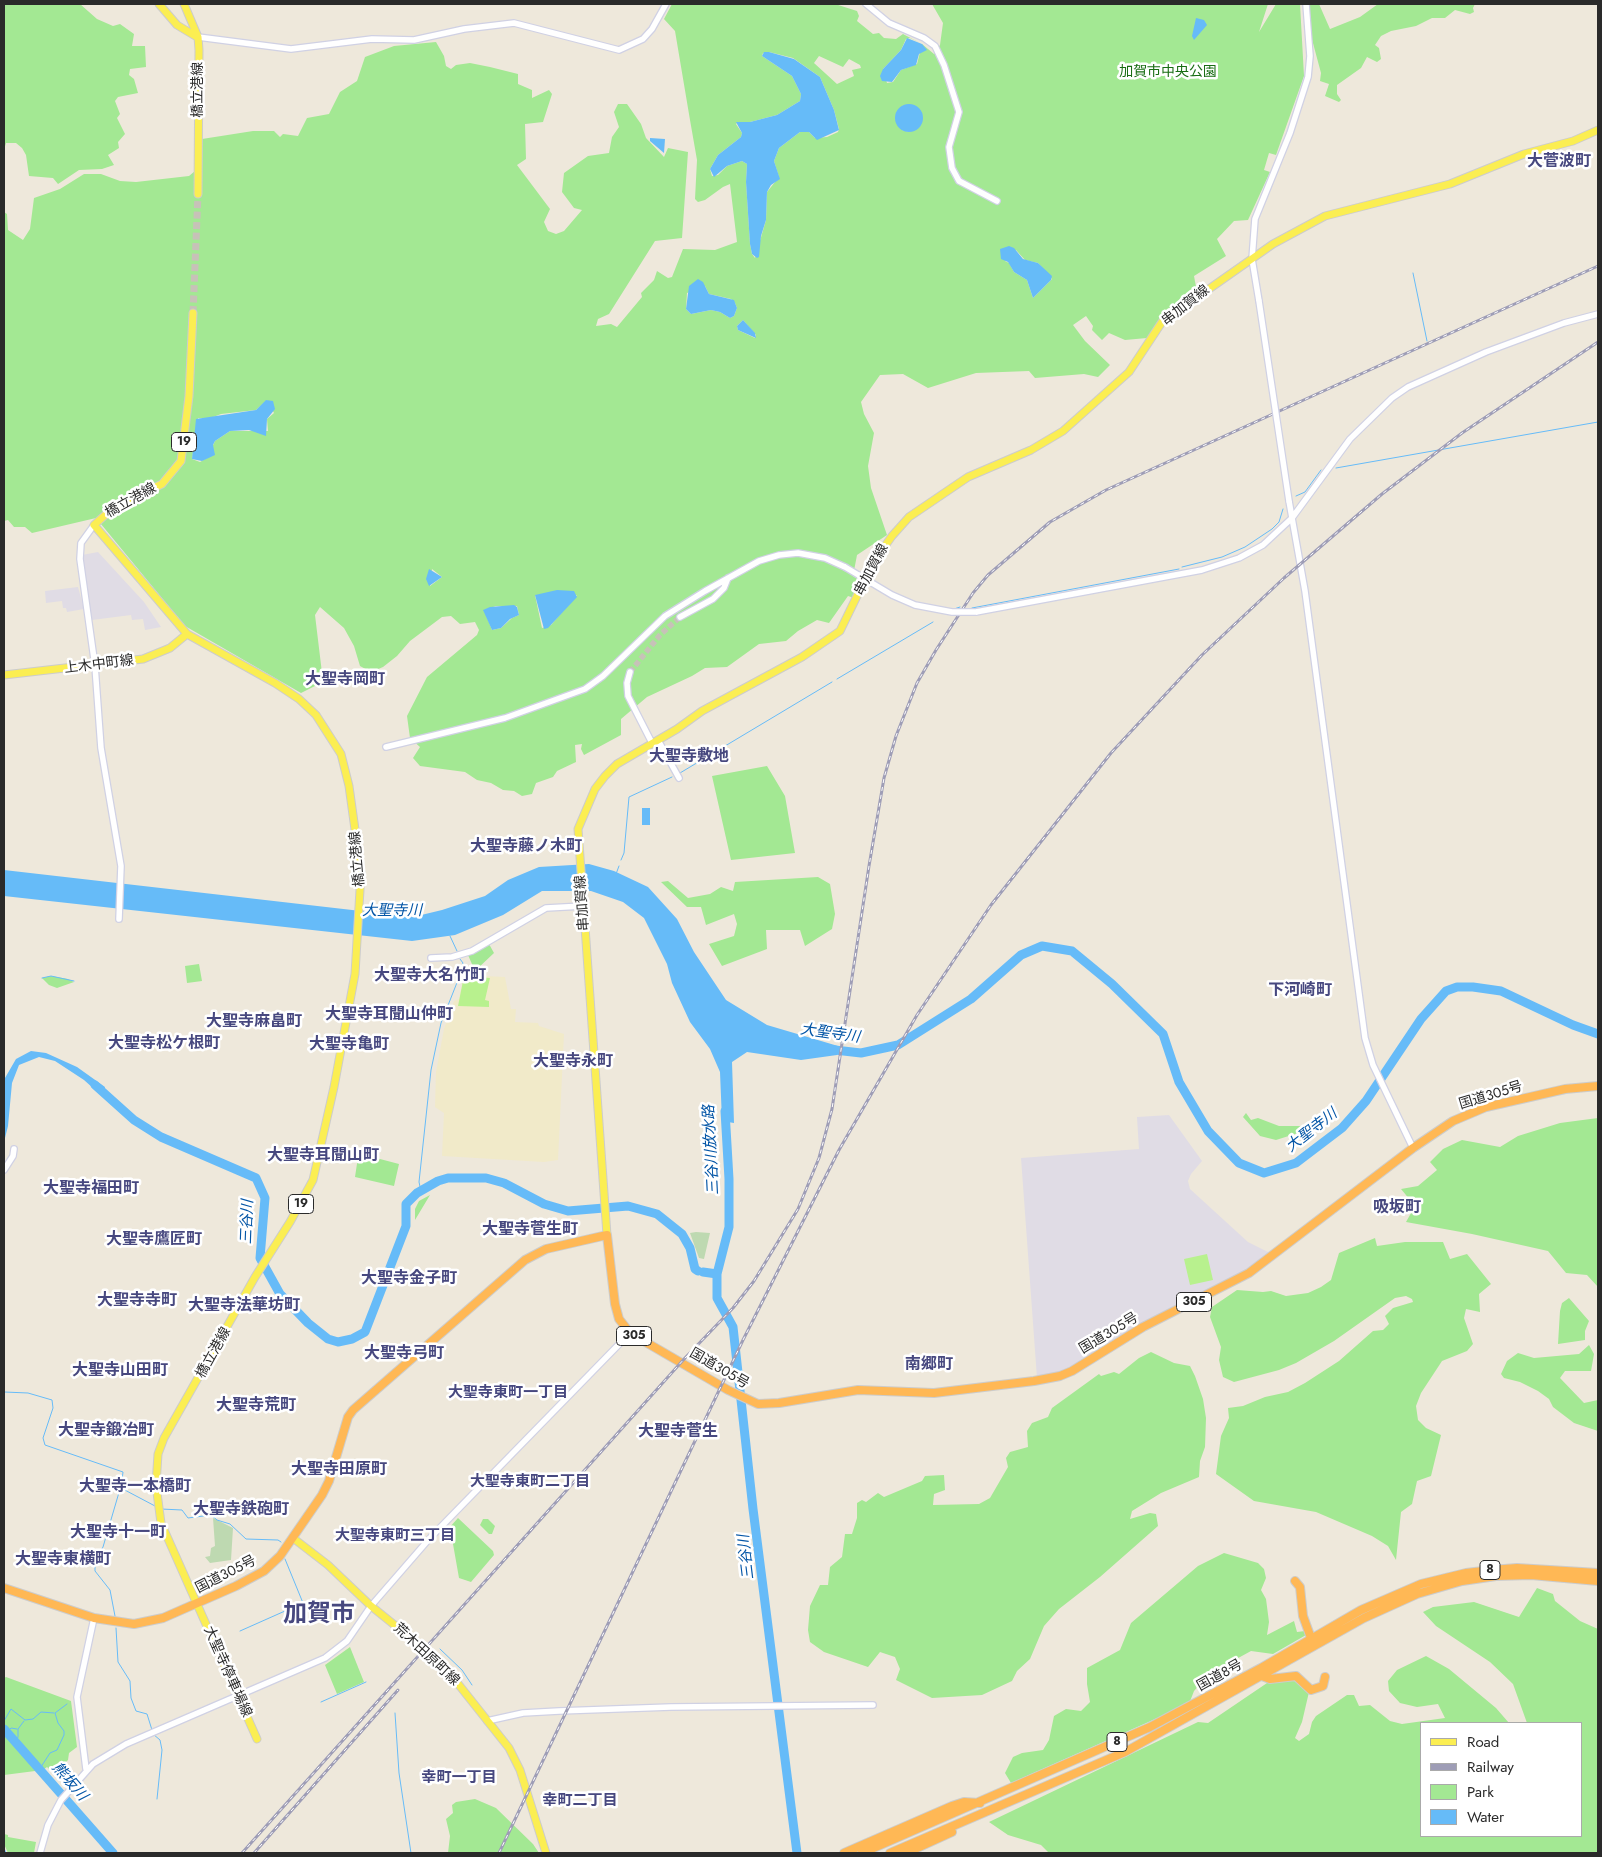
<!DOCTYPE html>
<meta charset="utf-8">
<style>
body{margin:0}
#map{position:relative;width:1602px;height:1857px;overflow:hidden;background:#eee8db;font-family:Jost,sans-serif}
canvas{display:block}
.frame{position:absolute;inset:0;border:5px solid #2a2a2a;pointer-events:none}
.legend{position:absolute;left:1420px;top:1722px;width:162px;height:115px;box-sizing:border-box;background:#fff;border:1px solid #aaa;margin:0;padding:6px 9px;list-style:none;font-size:15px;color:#2a2a2a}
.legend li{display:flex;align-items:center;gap:10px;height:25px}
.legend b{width:25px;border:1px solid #aaa}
</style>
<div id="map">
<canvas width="1602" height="1857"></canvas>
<div class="frame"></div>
<ul class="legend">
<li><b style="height:6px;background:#fbee52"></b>Road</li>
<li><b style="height:6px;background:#9e9db6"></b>Railway</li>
<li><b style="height:14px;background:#a3e893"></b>Park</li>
<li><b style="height:14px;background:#66bbf8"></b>Water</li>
</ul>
</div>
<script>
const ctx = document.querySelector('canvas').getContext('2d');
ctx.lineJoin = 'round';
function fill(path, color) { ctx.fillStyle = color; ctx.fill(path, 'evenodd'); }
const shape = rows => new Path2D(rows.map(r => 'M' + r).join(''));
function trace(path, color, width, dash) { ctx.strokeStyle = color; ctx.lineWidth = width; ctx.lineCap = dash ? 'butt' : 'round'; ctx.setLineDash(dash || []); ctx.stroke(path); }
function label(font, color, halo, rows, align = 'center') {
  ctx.font = font + ' Jost,"Noto Sans JP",sans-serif'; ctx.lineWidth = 5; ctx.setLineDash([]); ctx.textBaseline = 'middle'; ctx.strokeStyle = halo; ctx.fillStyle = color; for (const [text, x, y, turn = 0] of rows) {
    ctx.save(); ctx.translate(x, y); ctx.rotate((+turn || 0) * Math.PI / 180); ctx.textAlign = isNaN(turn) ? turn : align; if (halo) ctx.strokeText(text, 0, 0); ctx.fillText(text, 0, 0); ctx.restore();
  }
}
fill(shape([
 [98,552,144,602,161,627,145,630,143,619,132,620,131,615,92,620,82,555],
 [78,587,84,609,67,612,66,608,63,608,62,601,46,603,45,591],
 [1169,1115,1202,1161,1191,1174,1188,1181,1190,1189,1248,1242,1270,1253,1231,1280,1077,1365,1057,1374,1037,1378,1021,1158,1139,1149,1137,1117]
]), '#e0dce5');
fill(shape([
 [464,975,505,977,511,1009,516,1009,515,1022,538,1023,539,1026,564,1034,558,1160,544,1162,442,1156,444,1113,435,1107,436,1072,444,1029,454,1001,459,999]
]), '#f1eac9');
fill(shape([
 [4,4,80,4,97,19,113,26,120,24,134,34,132,46,145,46,146,67,130,69,129,75,134,79,138,93,118,97,115,101,120,114,117,118,125,134,118,142,119,148,108,155,114,165,102,169,79,170,58,184,53,178,29,176,26,155,22,148,16,143,6,143,4,150],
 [672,4,835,4,857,11,859,16,857,21,873,34,879,33,884,38,896,39,903,34,922,44,934,54,940,45,943,23,932,4,1268,4,1259,32,1276,4,1300,4,1304,76,1276,155,1269,153,1264,170,1270,172,1248,220,1234,221,1217,239,1226,256,1194,276,1197,292,1160,320,1147,338,1125,340,1109,333,1102,340,1092,330,1093,326,1086,316,1073,325,1085,341,1110,365,1098,377,1084,374,1035,378,1029,371,976,373,928,388,903,374,880,375,861,402,864,414,874,433,868,466,871,488,887,535,857,555,853,576,861,581,854,598,848,596,829,623,817,620,798,631,786,641,759,644,727,667,705,668,692,676,647,697,621,719,621,735,584,755,581,749,582,744,575,745,576,762,557,771,553,777,536,783,532,794,522,796,514,791,503,790,491,783,477,780,465,772,420,766,413,758,420,747,410,738,407,716,427,677,477,635,479,630,475,622,460,624,451,616,442,617,410,641,397,656,383,667,371,672,360,666,354,646,344,628,320,607,315,615,322,673,319,684,301,693,185,626,96,518,32,533,25,527,14,527,8,520,4,521,4,212,7,214,8,230,23,240,30,229,34,198,60,189,84,174,101,174,120,181,136,182,189,176,201,166,202,139,253,131,274,131,280,137,283,134,298,136,307,118,329,114,340,92,357,81,365,57,394,46,436,42,444,56,446,66,451,69,456,65,470,63,490,67,518,74,518,84,532,90,532,98,549,90,552,94,543,122,525,124,526,159,517,165,550,209,544,222,548,231,556,234,564,231,582,210,574,208,562,192,564,173,588,156,609,153,612,137,619,127,614,112,618,104,627,104,641,124,646,138,664,157,668,148,688,152,682,238,655,241,609,314,598,319,596,326,611,324,617,327,642,297,641,293,654,280,657,271,668,278,672,277,683,249,715,250,737,242,730,184,723,187,705,200,698,202,695,199,697,160,690,120,675,31,664,19],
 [910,38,922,44,917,64,901,70,893,82,887,83,883,69,901,50,906,39],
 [769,52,793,58,820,77,834,110,839,129,838,132,827,137,815,138,809,132,800,132,779,148,774,161,779,177,767,192,766,220,755,258,752,254,750,244,746,182,747,164,742,161,727,166,718,175,712,176,710,169,718,155,741,137,742,133,736,124,738,122,750,122,777,115,800,101,801,94,792,76,762,56,763,53],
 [819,56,843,67,849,59,860,65,861,68,852,70,854,76,837,84,814,63],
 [909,105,917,108,922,117,920,126,909,132,902,130,902,106],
 [1016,250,1025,260,1038,263,1052,279,1033,298,1027,280,1014,272,1009,263,1005,261],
 [705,286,709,294,731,299,735,303,737,308,734,316,730,318,720,312,711,310,691,314,686,309,687,293],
 [743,320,756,335,755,338,738,330,737,326],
 [267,400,274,413,267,419,268,431,230,431,215,441,207,458,200,462,192,459,198,418,208,419,221,414,256,410],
 [432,569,442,577,430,586],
 [535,595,577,595,551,625,542,628],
 [496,606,517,606,519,615,512,618,501,628,492,630,484,610],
 [1309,4,1319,4,1330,29,1360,17,1378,4,1475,4,1473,8,1474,12,1470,14,1455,10,1445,18,1432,18,1416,26,1391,31,1381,36,1375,45,1379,48,1381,59,1377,62,1367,57,1361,68,1337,85,1337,94,1341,100,1339,102,1325,96,1329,84,1320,81,1321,73,1310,32],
 [767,766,785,796,795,853,731,860,712,776],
 [818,877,830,884,835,914,832,929,805,946,800,930,766,930,767,949,722,966,709,944,734,936,737,924,734,914,706,925,701,907,687,907,661,882,668,881,688,898,710,894,721,887,733,891,735,882],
 [489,944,494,953,475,971,468,955],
 [199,964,202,981,187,983,185,966],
 [51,976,68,979,74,982,57,988,49,985,42,978],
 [1331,1104,1334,1109,1314,1128,1276,1140,1260,1136,1243,1117,1246,1113,1251,1120,1258,1118,1279,1126,1308,1126],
 [1598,1118,1598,1287,1587,1275,1566,1273,1548,1251,1472,1234,1406,1222,1415,1206,1401,1189,1418,1186,1437,1170,1430,1162,1443,1149,1462,1140,1500,1147,1518,1136,1560,1123],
 [361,1154,399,1164,394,1186,355,1177,358,1157],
 [430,1195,415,1220,415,1209,419,1201],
 [1375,1238,1377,1246,1405,1242,1443,1242,1450,1259,1467,1254,1491,1284,1479,1294,1480,1312,1466,1309,1464,1318,1473,1344,1467,1351,1442,1361,1421,1393,1416,1406,1418,1420,1426,1428,1441,1435,1431,1476,1417,1481,1412,1504,1401,1512,1396,1560,1388,1546,1372,1536,1316,1512,1254,1501,1216,1474,1221,1436,1229,1418,1228,1408,1243,1406,1265,1397,1288,1392,1305,1383,1339,1361,1373,1331,1383,1330,1389,1324,1385,1316,1393,1308,1413,1302,1412,1299,1406,1296,1395,1298,1334,1341,1296,1363,1279,1370,1234,1382,1223,1377,1219,1360,1221,1347,1210,1317,1212,1307,1237,1290,1263,1292,1271,1291,1286,1296,1308,1293,1321,1287,1331,1280,1339,1253],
 [1569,1298,1589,1321,1585,1331,1585,1340,1558,1344,1560,1311,1562,1303],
 [1589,1345,1594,1354,1591,1371,1565,1371,1560,1378,1584,1403,1598,1400,1598,1431,1574,1423,1553,1407,1549,1399,1538,1391,1520,1382,1504,1378,1501,1374,1507,1361,1518,1353,1534,1358,1579,1354],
 [1151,1352,1174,1363,1190,1366,1195,1376,1203,1399,1206,1418,1205,1447,1200,1461,1199,1477,1161,1493,1132,1511,1130,1519,1150,1513,1156,1514,1158,1526,1100,1577,1059,1609,1044,1626,1030,1659,1017,1671,1012,1681,982,1695,932,1698,896,1680,900,1669,895,1657,880,1652,868,1667,824,1652,810,1642,808,1630,810,1606,820,1585,828,1585,830,1567,842,1557,845,1534,852,1534,857,1518,857,1503,862,1500,866,1502,878,1493,884,1497,922,1481,925,1476,944,1475,945,1490,934,1494,933,1505,979,1504,990,1498,1008,1467,1006,1458,1010,1452,1028,1447,1027,1431,1032,1423,1048,1417,1052,1408,1099,1374,1101,1376,1114,1372,1119,1374,1139,1358],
 [458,1518,493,1551,494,1555,471,1582,459,1578,450,1527],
 [483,1519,488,1519,495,1526,492,1534,489,1534,480,1525],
 [1224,1553,1258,1563,1264,1569,1266,1578,1261,1590,1266,1599,1269,1622,1267,1635,1294,1621,1297,1632,1305,1631,1306,1635,1273,1654,1251,1651,1209,1674,1194,1691,1189,1704,1011,1783,1005,1773,1013,1757,1022,1753,1043,1750,1049,1740,1054,1716,1066,1709,1081,1711,1090,1702,1087,1684,1087,1668,1120,1650,1131,1623,1198,1566],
 [1537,1588,1553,1594,1555,1601,1580,1621,1598,1629,1598,1853,1049,1853,1041,1845,1008,1835,989,1822,1198,1722,1208,1723,1270,1681,1292,1677,1309,1692,1302,1722,1295,1738,1299,1741,1309,1734,1312,1722,1316,1716,1347,1695,1354,1695,1359,1706,1370,1705,1390,1721,1402,1724,1445,1718,1438,1704,1417,1707,1400,1703,1389,1691,1388,1681,1397,1670,1426,1656,1449,1669,1496,1708,1509,1723,1421,1723,1421,1836,1581,1836,1581,1723,1527,1723,1513,1684,1490,1662,1436,1626,1423,1612,1433,1607,1474,1602,1519,1617],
 [350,1647,364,1682,337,1694,325,1665],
 [6,1677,71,1701,77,1747,69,1753,68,1760,57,1771,57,1777,47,1767,43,1770,4,1775,4,1678],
 [475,1799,496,1808,533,1844,539,1853,448,1853,450,1836,446,1819,453,1813,452,1805,456,1802],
 [4,1834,8,1835,8,1837,36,1842,34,1853,8,1853,4,1844]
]), '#a3e893');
fill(shape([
 [696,1232,710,1233,704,1259,699,1258,690,1233],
 [213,1518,233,1528,231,1560,210,1563,205,1557,210,1556,211,1548,215,1546]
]), '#bed9b1');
fill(shape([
 [464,976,490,978,485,1000,489,1001,489,1007,458,1006],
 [1207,1254,1213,1280,1190,1285,1184,1259]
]), '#b8f18e');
fill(shape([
 [1196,18,1204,20,1207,25,1194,40,1192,36],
 [907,38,922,44,927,50,919,54,916,65,901,70,892,82,882,81,880,76,883,69,901,50],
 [769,52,794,59,820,77,834,110,839,130,817,140,809,132,800,132,779,148,774,161,780,179,771,185,767,192,766,220,761,236,759,257,757,258,752,254,750,244,746,182,747,164,742,161,727,166,714,177,710,169,718,155,741,137,742,133,736,122,750,122,777,115,800,101,801,94,792,76,762,56,764,52],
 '895 118a14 14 0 1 1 28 0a14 14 0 1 1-28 0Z',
 [650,138,665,139,664,153,650,141],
 [1009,246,1014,248,1023,259,1038,263,1052,276,1051,280,1033,298,1027,280,1014,272,1008,262,1001,259,1000,249],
 [698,279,703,282,709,294,734,300,737,308,734,316,730,318,720,312,711,310,691,314,686,309,689,286],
 [743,320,755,333,756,338,738,330,737,326],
 [266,400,273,401,275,409,267,419,266,436,249,430,230,431,215,441,213,445,215,455,202,461,192,459,196,419,256,410],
 [429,569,442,577,429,586,426,579],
 [557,590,574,591,577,597,548,628,544,629,535,595],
 [514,605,517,607,519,615,510,619,501,628,492,630,483,610,490,607],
 [642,808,650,808,650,825,642,825],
 [589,864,614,871,648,887,677,919,694,952,726,1000,767,1025,838,1046,837,1055,801,1060,747,1052,732,1062,734,1123,722,1121,720,1072,710,1049,690,1022,672,983,667,964,644,918,623,902,591,891,542,891,503,915,455,935,412,941,4,896,4,870,413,917,442,910,485,896,508,880,539,867],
 [31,1051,46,1053,77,1067,105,1087,103,1097,84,1080,55,1061,39,1057,19,1065,12,1083,8,1126,4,1142,5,1078,16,1059]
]), '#66bbf8');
trace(shape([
 [1413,273,1427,341],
 [1336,468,1598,422],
 [1296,496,1305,492,1321,470],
 [1182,567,1222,557,1245,547,1272,529,1279,522,1283,509],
 [972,608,1179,569],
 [954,609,960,607],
 [837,679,933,622],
 [680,773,832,682],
 [621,860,624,853,629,797,672,777],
 [616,874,619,866],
 [450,936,457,951],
 [42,978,51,976,74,981],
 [421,1191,419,1182,431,1070,441,1023,460,975,463,963,460,959],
 [4,1392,28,1393,52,1400,53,1408,43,1438,45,1445,123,1472,121,1488,155,1506],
 [161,1509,182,1510,188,1518,211,1515,217,1520,230,1524,246,1539,278,1540,281,1542],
 [96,1559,103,1547,120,1489],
 [95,1563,95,1571,110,1590,115,1616],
 [116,1628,118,1662,130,1681,131,1698,136,1711,147,1714,152,1730],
 [240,1631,303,1603,285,1559],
 [440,1649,462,1670,472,1685],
 [321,1702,366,1682],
 [395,1713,399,1773,411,1853],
 [4,1721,11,1709,25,1720,33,1719,41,1712,54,1713],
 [7,1732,11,1728,17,1729],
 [153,1734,160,1740,162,1750,157,1799],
 [16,1741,18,1737,18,1729,24,1721],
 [39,1770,50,1753,57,1750,64,1735,64,1731,58,1723,55,1713,67,1704],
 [4,1848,6,1853]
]), '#66bbf8', 1);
trace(shape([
 [826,1049,861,1053,898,1045,971,999,1021,955,1042,946,1072,951,1112,984,1163,1034,1179,1082,1208,1131,1239,1163,1264,1173,1296,1163,1342,1128,1366,1101,1421,1019,1446,991,1457,987,1473,987,1501,991,1573,1025,1598,1034],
 [95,1085,134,1120,161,1137,256,1178,265,1198,260,1258,280,1294,308,1323,328,1339,338,1342,352,1339,365,1332,406,1226,406,1204,417,1193,438,1181,448,1178,486,1178,504,1183,544,1204,568,1211,628,1206,657,1214,682,1234,690,1248,695,1269,698,1271],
 [725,1111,729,1179,729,1227,717,1274,717,1298,733,1327,753,1509,797,1853],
 [703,1272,717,1274],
 [4,1729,113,1853]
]), '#66bbf8', 9);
trace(shape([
 [630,672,660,635,680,617]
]), '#c7c2b8', 5.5, [5.5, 3]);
trace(shape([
 [193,313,198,194]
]), '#c7c2b8', 7, [7, 3.5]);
const minor = shape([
 [866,4,889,23,924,38,935,46,944,65,959,112,949,147,952,168,959,181,997,201],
 [198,37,291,49,372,39,414,40,464,29,514,23,619,50,643,39,652,29,666,4],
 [1259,301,1252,259,1255,219,1290,133,1308,77,1310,56,1306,4],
 [1289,501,1305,591,1365,1038,1373,1065,1413,1148],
 [94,525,81,543,80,559,95,666,101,748,121,866,119,919],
 [976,612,1202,570,1239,558,1263,545,1292,518,1350,439,1392,398,1408,387,1486,352,1564,323,1598,314],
 [680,617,713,599,724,588,728,578],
 [630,672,627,683,628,696,652,743],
 [658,740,679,778],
 [386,747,505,718,585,689,603,676,665,616,705,591,759,561,779,555,798,553,825,558,845,567],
 [431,958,452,957,472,951,546,908,583,906],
 [4,1170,13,1156,14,1149],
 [487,1721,523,1713,559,1711,671,1707,873,1705],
 [86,1769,77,1697,94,1618],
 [40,1853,48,1825,61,1800,93,1764,126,1744,325,1658,347,1641,371,1606,430,1538,630,1333]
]);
const major = shape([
 [159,4,177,25,197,37],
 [184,4,198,37,199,50,198,194],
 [193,313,189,396,181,461,162,484,112,509,94,525,187,634,275,683,299,699,316,715,341,754,349,786,361,873,355,974,334,1087,313,1180,290,1222,255,1277,164,1438,158,1454,156,1485,161,1523,257,1739],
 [4,675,143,659,170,648,187,634],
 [607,1235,578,829,595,789,605,776,617,764,677,729,702,711,802,657,840,631,873,563,892,536,909,517,968,477,1031,450,1063,431,1129,372,1162,322,1273,244,1325,216,1450,184,1524,154,1573,141,1598,130],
 [293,1538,328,1565,371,1606,418,1644,455,1680,509,1748,520,1770,546,1853]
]);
const highway = shape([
 [1295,1581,1300,1587,1303,1616,1311,1638],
 [4,1588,94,1618,134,1624,163,1618,236,1586,264,1571,280,1556,322,1495,329,1481,348,1417,353,1410,525,1260,546,1249,607,1235,615,1304,619,1319,630,1333,728,1390,758,1404,779,1403,858,1390,934,1393,1034,1381,1060,1376,1072,1371,1143,1327,1249,1273,1413,1148,1453,1121,1486,1107,1565,1089,1598,1086],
 [1262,1676,1270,1679,1296,1676,1311,1690,1323,1686,1325,1677],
 [844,1853,952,1806,964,1802,980,1803],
 [862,1853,1150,1727,1261,1668,1361,1610,1421,1584,1466,1573,1492,1570,1517,1568,1598,1573],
 [890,1853,1125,1752,1364,1618,1417,1594,1462,1581,1496,1576,1531,1575,1598,1581],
 [906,1853,952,1832]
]);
trace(minor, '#d0d1e4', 8);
trace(major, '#ccc', 9);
trace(highway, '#ccc', 10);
trace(minor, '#fff', 5.5);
trace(major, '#fbee52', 7);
trace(highway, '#ffb855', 8);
const rail = shape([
 [242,1853,685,1358,733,1308,754,1281,798,1209,819,1158,832,1109,869,866,884,778,896,736,917,683,936,650,973,593,988,575,1050,522,1106,490,1598,266],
 [254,1853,398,1690],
 [499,1853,743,1340,839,1150,917,1015,991,905,1111,753,1202,655,1284,578,1382,494,1462,433,1598,342]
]);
trace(rail, '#9e9db6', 3);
trace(rail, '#fff', 1, [4]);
const minorBridge = shape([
 [1259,301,1289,501],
 [845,567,892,595,915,605,952,612,976,612]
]);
trace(minorBridge, '#d0d1e4', 8, []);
trace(minorBridge, '#fff', 5.5);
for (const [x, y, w] of [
 [184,442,25],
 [301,1204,25],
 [1194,1302,35],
 [634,1336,35],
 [1490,1570,20],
 [1117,1742,20]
]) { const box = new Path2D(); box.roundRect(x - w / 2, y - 9.5, w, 19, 4); ctx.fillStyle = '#fff'; ctx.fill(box); trace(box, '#2a2a2a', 1); }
label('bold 12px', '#2a2a2a', null, [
 ["19",184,442],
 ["19",301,1204],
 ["305",1194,1302],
 ["305",634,1336],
 ["8",1490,1570],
 ["8",1117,1742]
]);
label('14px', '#196d14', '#fff', [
 ["加賀市中央公園",1168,73]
]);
label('14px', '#2a2a2a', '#fff', [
 ["橋立港線",199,90,-90],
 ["串加賀線",1186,306,-38],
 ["橋立港線",131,501,-29],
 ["串加賀線",872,570,-62],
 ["上木中町線",99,665,-7],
 ["橋立港線",358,859,-95],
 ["串加賀線",583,903,-94],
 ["国道305号",1491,1096,-17],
 ["国道305号",1109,1334,-31],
 ["橋立港線",214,1353,-61],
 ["国道305号",719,1369,30],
 ["国道305号",226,1575,-27],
 ["荒木田原町線",426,1655,43],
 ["大聖寺停車場線",227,1672,66],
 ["国道8号",1220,1676,-29]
]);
label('italic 15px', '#0355a6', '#fff', [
 ["大聖寺川",392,911],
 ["大聖寺川",830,1034,8],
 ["大聖寺川",1312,1131,-38],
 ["三谷川放水路",712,1150,-93],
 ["三谷川",248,1222,-88],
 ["三谷川",747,1557,-97],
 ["熊坂川",69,1782,49]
]);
label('bold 15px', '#47487f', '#fff', [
 ["大聖寺東町一丁目",508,1393],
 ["大聖寺東町二丁目",530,1482],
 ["大聖寺東町三丁目",395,1536],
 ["幸町一丁目",459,1778],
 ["幸町二丁目",580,1801]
]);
label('bold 16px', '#47487f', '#fff', [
 ["大菅波町",1559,162],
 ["大聖寺岡町",345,680],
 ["大聖寺敷地",689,757],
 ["大聖寺藤ノ木町",526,847],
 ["大聖寺大名竹町",430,976],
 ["下河崎町",1300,991],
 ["大聖寺耳聞山仲町",389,1015],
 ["大聖寺麻畠町",254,1022],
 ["大聖寺松ケ根町",164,1044],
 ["大聖寺亀町",349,1045],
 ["大聖寺永町",573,1062],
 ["大聖寺耳聞山町",323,1156],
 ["大聖寺福田町",91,1189],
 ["吸坂町",1397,1208],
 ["大聖寺菅生町",530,1230],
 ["大聖寺鷹匠町",154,1240],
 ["大聖寺金子町",409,1279],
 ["大聖寺寺町",137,1301],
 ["大聖寺法華坊町",244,1306],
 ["大聖寺弓町",404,1354],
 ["南郷町",929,1365],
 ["大聖寺山田町",120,1371],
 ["大聖寺荒町",256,1406],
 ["大聖寺鍛冶町",106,1431],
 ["大聖寺菅生",678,1432],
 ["大聖寺田原町",339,1470],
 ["大聖寺一本橋町",135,1487],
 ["大聖寺鉄砲町",241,1510],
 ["大聖寺十一町",118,1533],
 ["大聖寺東横町",63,1560]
]);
label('bold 24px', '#47487f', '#fff', [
 ["加賀市",319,1615]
]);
</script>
